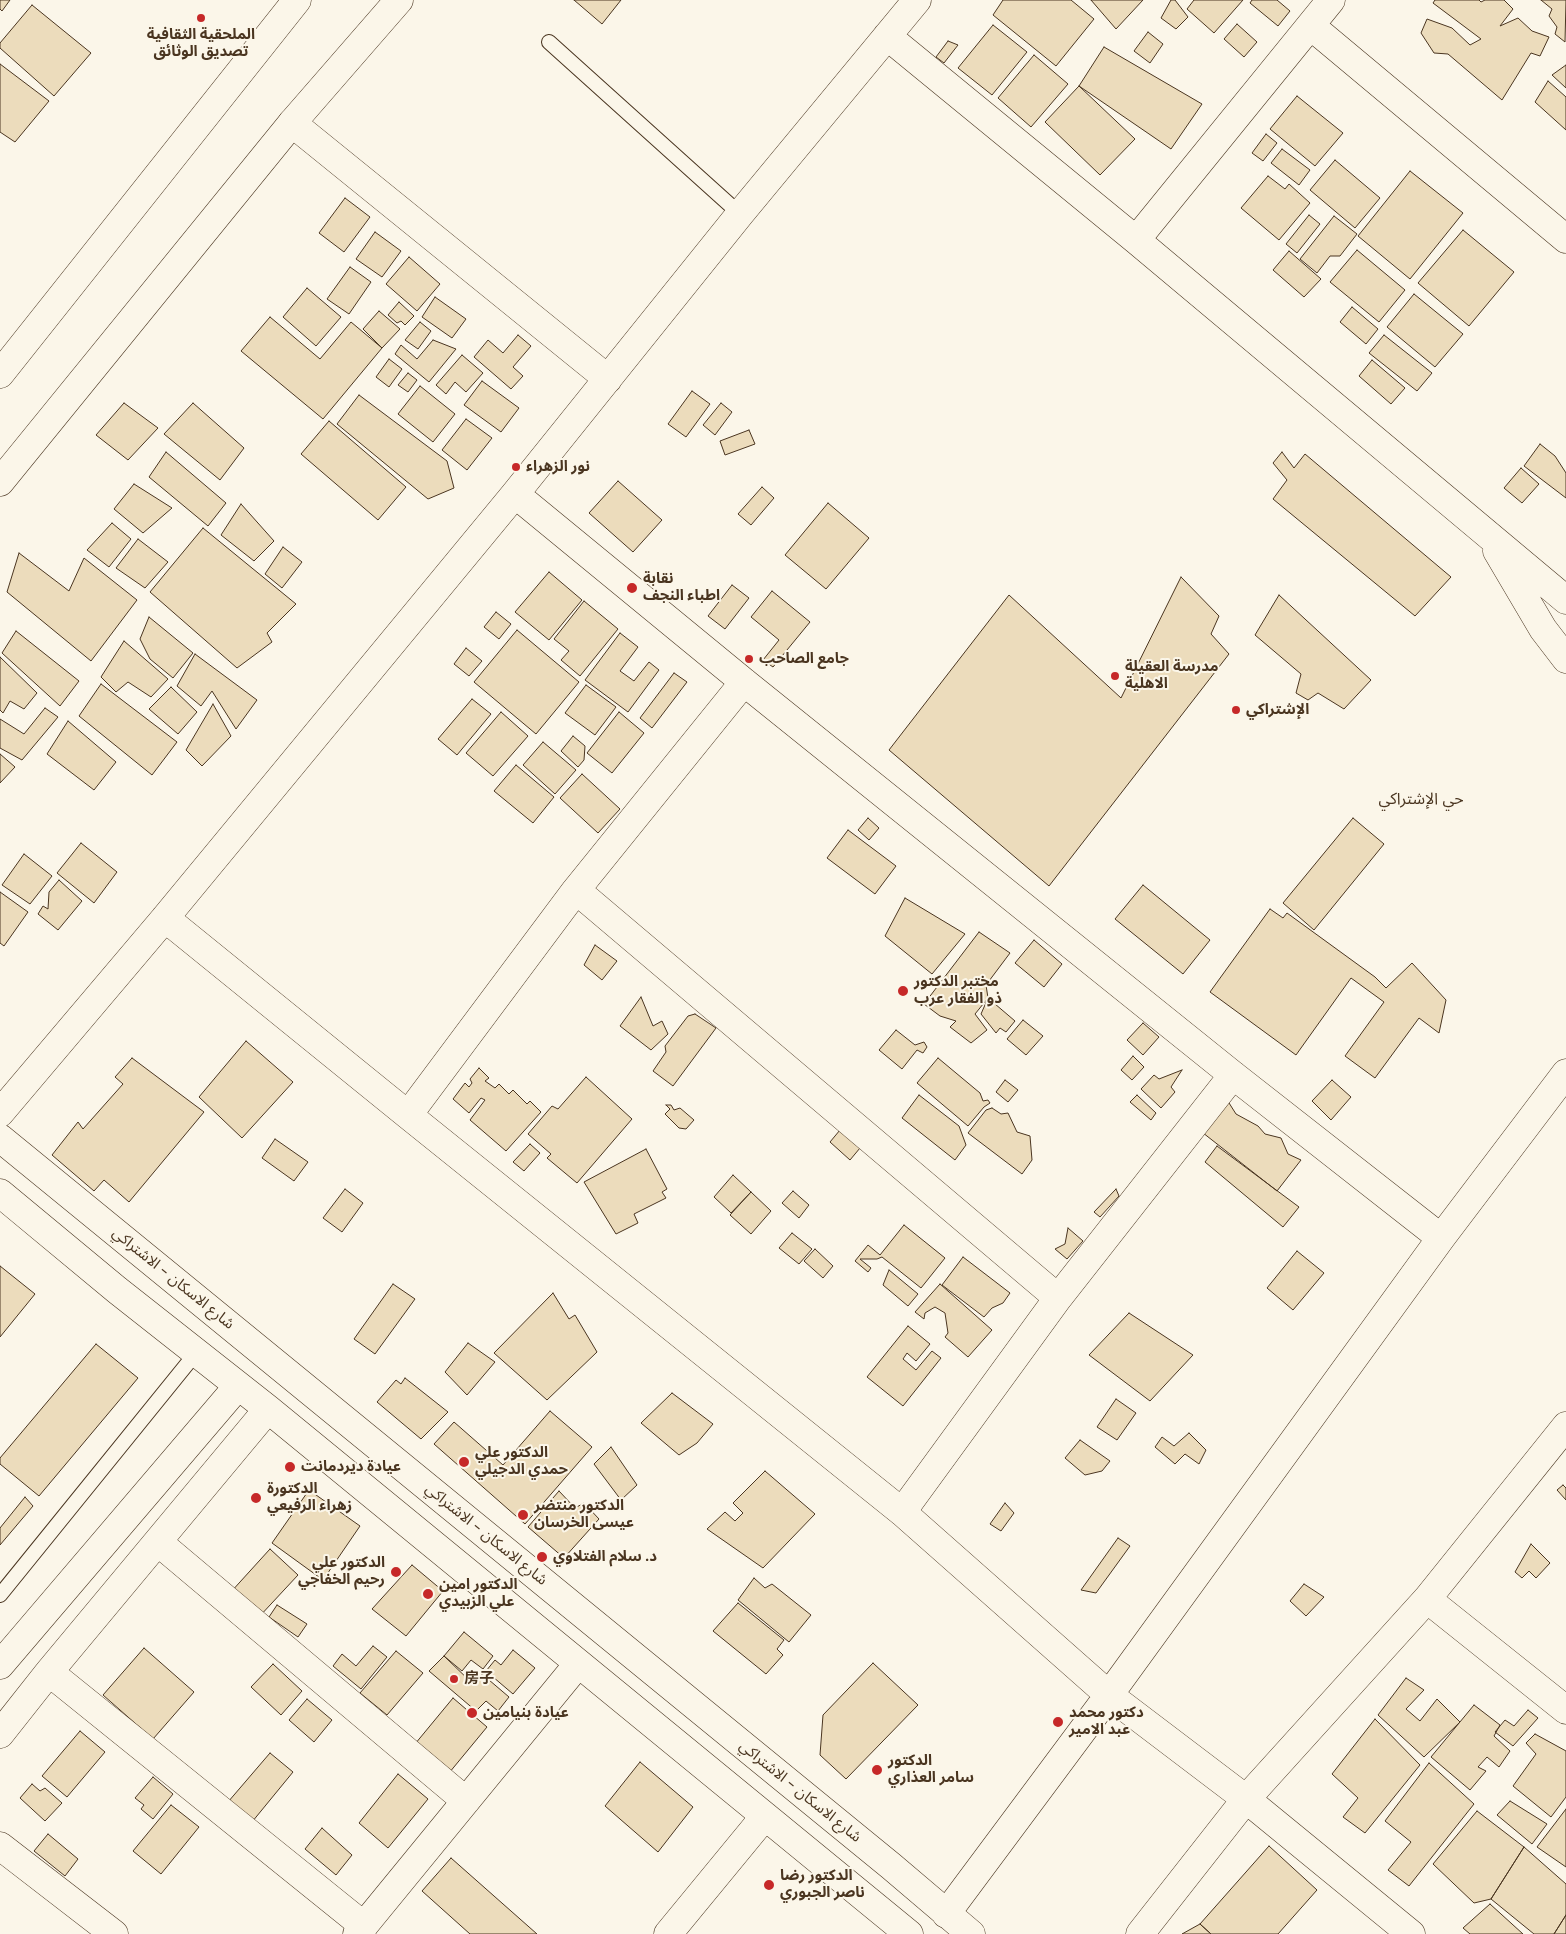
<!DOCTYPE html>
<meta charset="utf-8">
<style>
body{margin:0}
canvas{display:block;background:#fbf6e9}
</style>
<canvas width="1566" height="1934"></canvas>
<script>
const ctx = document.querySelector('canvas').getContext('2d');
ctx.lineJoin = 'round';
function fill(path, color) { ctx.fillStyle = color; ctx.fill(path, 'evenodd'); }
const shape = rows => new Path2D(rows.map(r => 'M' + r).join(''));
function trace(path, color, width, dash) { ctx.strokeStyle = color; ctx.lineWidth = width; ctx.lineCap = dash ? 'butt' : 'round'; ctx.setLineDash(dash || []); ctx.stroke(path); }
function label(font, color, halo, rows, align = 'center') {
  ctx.font = font + ' "DM Sans","Noto Sans Arabic","Noto Sans SC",sans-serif'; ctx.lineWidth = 4; ctx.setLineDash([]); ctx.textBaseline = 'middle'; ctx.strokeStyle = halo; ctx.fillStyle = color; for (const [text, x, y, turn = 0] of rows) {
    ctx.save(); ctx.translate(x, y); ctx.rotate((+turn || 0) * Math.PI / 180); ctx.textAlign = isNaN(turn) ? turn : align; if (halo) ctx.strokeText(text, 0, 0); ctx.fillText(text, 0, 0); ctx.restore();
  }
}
const building = shape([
 [0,0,10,0,2,11,0,9,0,0],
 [574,0,621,0,602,24,574,0],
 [1003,0,1071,0,1094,19,1056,66,993,15,1003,0],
 [1091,0,1143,0,1116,29,1091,0],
 [1171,0,1175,0,1188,17,1176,29,1161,18,1171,0],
 [1194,0,1243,0,1214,33,1187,9,1194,0],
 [1252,0,1277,0,1290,11,1278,26,1250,3,1252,0],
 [1435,0,1479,0,1481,2,1485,0,1504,0,1513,9,1500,26,1518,18,1532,31,1549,37,1540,56,1531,53,1502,100,1448,54,1434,53,1421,33,1427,19,1452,28,1470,45,1481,39,1433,3,1435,0],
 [1541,0,1566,0,1565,42,1555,34,1557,27,1549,16,1552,9,1541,0],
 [32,5,91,53,54,96,0,48,0,43,32,5],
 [1237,24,1257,42,1244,57,1224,39,1237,24],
 [993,25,1027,52,992,95,958,68,993,25],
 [1148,32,1163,44,1150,63,1134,51,1148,32],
 [948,41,958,45,944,63,936,57,948,41],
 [1104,47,1202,104,1171,149,1079,86,1104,47],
 [1034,55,1068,84,1031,127,998,98,1034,55],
 [0,64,49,101,15,142,0,132,0,64],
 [1566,65,1566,88,1552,75,1566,65],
 [1548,81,1566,97,1566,130,1535,102,1548,81],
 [1079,86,1135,139,1100,175,1045,122,1079,86],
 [1297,96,1343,133,1315,166,1270,129,1297,96],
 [1266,134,1277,143,1263,161,1252,153,1266,134],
 [1282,149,1310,170,1299,185,1271,163,1282,149],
 [1335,160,1380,198,1355,228,1310,190,1335,160],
 [1410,171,1463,213,1410,279,1358,236,1410,171],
 [1268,176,1285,189,1289,184,1310,203,1279,240,1241,208,1268,176],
 [345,198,370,217,344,252,319,233,345,198],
 [1309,215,1320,224,1297,253,1286,244,1309,215],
 [1334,216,1357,234,1340,256,1330,256,1317,273,1300,259,1334,216],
 [1463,230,1514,272,1469,326,1418,283,1463,230],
 [375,232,401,251,382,277,356,259,375,232],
 [1357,250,1405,290,1379,322,1330,282,1357,250],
 [1289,251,1321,279,1304,297,1273,270,1289,251],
 [409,257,440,284,417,311,386,284,409,257],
 [350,267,371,282,349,314,327,299,350,267],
 [307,288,341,317,316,346,283,317,307,288],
 [1414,294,1463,334,1435,367,1387,327,1414,294],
 [435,297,466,319,452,338,422,317,435,297],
 [399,302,414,316,405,325,401,321,397,323,388,315,399,302],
 [1352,307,1378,329,1366,344,1340,322,1352,307],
 [379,311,400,329,382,348,363,329,379,311],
 [270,317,320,359,351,322,382,348,323,419,241,351,270,317],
 [420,322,431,331,418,349,405,340,420,322],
 [518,335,531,346,513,367,523,376,511,389,474,357,488,340,503,353,518,335],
 [1384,335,1432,373,1417,391,1369,353,1384,335],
 [433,340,456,349,429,382,395,354,401,345,417,359,433,340],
 [462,355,483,373,466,392,455,382,446,394,436,385,462,355],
 [389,359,402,369,389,387,376,377,389,359],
 [1372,360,1405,388,1391,404,1359,376,1372,360],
 [408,373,417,380,408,392,398,385,408,373],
 [482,381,519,408,501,432,464,405,482,381],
 [420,386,455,414,433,442,398,414,420,386],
 [692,391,710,404,686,437,668,424,692,391],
 [359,395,447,461,454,488,428,499,337,424,359,395],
 [124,403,158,428,128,460,96,435,124,403],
 [193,403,244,448,220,480,164,434,193,403],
 [721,403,732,412,715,435,703,425,721,403],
 [466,419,492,438,467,470,442,450,466,419],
 [329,421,406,487,378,520,301,454,329,421],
 [749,430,755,444,725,455,720,441,749,430],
 [1540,444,1555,456,1566,473,1566,498,1524,466,1540,444],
 [166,452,226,503,208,526,149,477,166,452],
 [1282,452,1294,468,1305,454,1451,577,1415,616,1273,499,1287,480,1273,463,1282,452],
 [1521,468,1539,484,1522,503,1504,488,1521,468],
 [618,481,662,520,633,552,589,513,618,481],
 [134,484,172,508,143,533,114,509,134,484],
 [762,487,774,498,751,525,738,514,762,487],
 [828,503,869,538,826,589,785,555,828,503],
 [241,504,274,541,254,561,221,535,241,504],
 [112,523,131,539,109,567,87,550,112,523],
 [203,528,296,604,267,633,272,642,237,668,150,592,203,528],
 [138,539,168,562,145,588,116,568,138,539],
 [283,547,302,562,282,588,265,574,283,547],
 [19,553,69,591,84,558,137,600,91,661,7,592,19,553],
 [549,572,582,600,549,640,515,612,549,572],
 [1181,577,1219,616,1211,634,1229,654,1049,886,889,750,1009,595,1121,698,1181,577],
 [732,585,749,598,725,629,708,616,732,585],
 [772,591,810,622,773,667,763,660,779,640,751,617,772,591],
 [1279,595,1371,680,1344,709,1318,693,1308,700,1296,693,1301,674,1255,635,1279,595],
 [584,601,618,629,580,676,561,660,569,651,554,639,584,601],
 [496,612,511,624,499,639,484,627,496,612],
 [149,617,193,653,173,678,150,659,140,639,149,617],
 [517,630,579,682,536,734,474,682,517,630],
 [16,631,79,681,60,706,2,653,16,631],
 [620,633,638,647,620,671,634,681,649,662,659,670,628,712,585,680,620,633],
 [124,641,168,679,151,697,128,682,116,692,101,677,124,641],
 [466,648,482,661,469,676,454,664,466,648],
 [195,654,257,700,236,729,212,691,201,706,177,686,195,654],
 [0,657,37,693,24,709,10,701,3,713,0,710,0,657],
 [674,673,687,682,652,728,640,718,674,673],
 [101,684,177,742,152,775,79,716,101,684],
 [586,685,616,707,595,735,565,713,586,685],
 [171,687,197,712,178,734,149,709,171,687],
 [472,699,491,714,457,755,438,739,472,699],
 [213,704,231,736,202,766,186,750,213,704],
 [45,708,58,717,22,760,0,748,0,719,24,734,45,708],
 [501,712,528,736,493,776,466,753,501,712],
 [619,712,644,733,612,773,587,753,619,712],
 [68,721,116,762,94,790,47,754,68,721],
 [573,736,585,746,584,760,578,767,561,751,573,736],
 [543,742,576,770,555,794,523,765,543,742],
 [0,754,15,767,0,783,0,754],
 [516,765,554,797,533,823,494,791,516,765],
 [582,774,620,809,598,833,560,798,582,774],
 [868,818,879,828,869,840,858,830,868,818],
 [1353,818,1384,844,1314,930,1283,903,1353,818],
 [848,830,896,866,875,894,827,858,848,830],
 [81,843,117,872,94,903,57,873,81,843],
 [24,854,52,876,30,904,2,885,24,854],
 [59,880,82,901,58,930,38,914,43,906,48,909,49,892,59,880],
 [1143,885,1210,940,1183,974,1115,919,1143,885],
 [0,892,28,912,4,946,0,943,0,892],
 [905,898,965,934,932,974,885,936,905,898],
 [1270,909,1283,918,1287,913,1375,977,1386,988,1412,963,1446,1000,1439,1033,1419,1018,1375,1078,1345,1056,1384,1002,1351,978,1296,1055,1210,992,1270,909],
 [979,932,1010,953,986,985,988,998,975,1014,987,1030,971,1043,950,1027,956,1021,940,1016,924,1004,979,932],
 [1034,940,1062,964,1044,987,1015,963,1034,940],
 [595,945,617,961,602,980,584,965,595,945],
 [641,997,653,1026,662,1021,668,1034,651,1050,620,1026,641,997],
 [988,998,1015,1021,1006,1032,1000,1028,996,1033,981,1014,988,998],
 [695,1014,716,1028,673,1086,653,1071,666,1052,665,1046,688,1016,695,1014],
 [1023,1020,1043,1036,1026,1055,1007,1039,1023,1020],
 [1143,1023,1159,1037,1143,1055,1127,1040,1143,1023],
 [896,1030,915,1045,924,1042,927,1047,923,1053,917,1050,902,1069,879,1050,896,1030],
 [246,1041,293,1082,242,1138,199,1097,246,1041],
 [1133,1056,1144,1067,1132,1080,1121,1070,1133,1056],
 [132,1058,204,1112,129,1202,104,1180,94,1191,52,1155,78,1122,83,1129,123,1084,115,1077,132,1058],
 [938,1058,980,1093,983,1101,988,1100,990,1103,984,1107,968,1126,917,1083,938,1058],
 [479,1068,489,1078,485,1081,495,1088,499,1084,509,1094,513,1090,527,1104,530,1101,541,1112,506,1151,470,1120,485,1100,481,1098,469,1113,453,1099,465,1083,469,1087,472,1083,470,1079,479,1068],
 [1182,1070,1171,1087,1175,1092,1161,1108,1141,1089,1154,1075,1159,1079,1182,1070],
 [586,1077,632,1119,577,1183,547,1158,551,1154,528,1134,552,1106,558,1109,586,1077],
 [1005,1080,1018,1090,1008,1102,996,1092,1005,1080],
 [1332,1080,1351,1097,1331,1120,1312,1101,1332,1080],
 [919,1095,959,1126,966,1145,955,1160,902,1118,919,1095],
 [1137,1095,1156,1113,1151,1120,1130,1102,1137,1095],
 [1224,1095,1236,1114,1258,1126,1265,1134,1281,1138,1288,1154,1301,1160,1277,1191,1198,1129,1224,1095],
 [666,1105,671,1105,674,1110,680,1108,694,1120,686,1129,679,1128,665,1114,670,1109,666,1105],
 [992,1108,1001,1114,1008,1113,1017,1132,1030,1136,1032,1160,1022,1174,968,1133,986,1110,992,1108],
 [840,1130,860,1148,850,1160,830,1142,840,1130],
 [275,1139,308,1162,294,1181,262,1158,275,1139],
 [530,1144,540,1153,524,1171,513,1162,530,1144],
 [1217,1146,1299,1207,1283,1227,1205,1162,1217,1146],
 [646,1149,667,1189,662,1192,666,1198,634,1214,638,1223,616,1234,584,1182,646,1149],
 [733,1175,751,1192,731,1213,714,1197,733,1175],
 [345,1189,363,1203,342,1232,323,1218,345,1189],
 [1116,1189,1119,1196,1100,1217,1094,1212,1116,1189],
 [793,1191,809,1205,799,1218,782,1203,793,1191],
 [751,1192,771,1211,751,1234,730,1215,751,1192],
 [904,1225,945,1258,921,1288,882,1257,877,1259,860,1259,871,1268,868,1272,855,1261,868,1245,880,1255,904,1225],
 [1068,1228,1083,1241,1067,1259,1055,1249,1065,1244,1068,1228],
 [792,1233,812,1249,799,1264,779,1248,792,1233],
 [815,1249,833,1266,823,1278,804,1261,815,1249],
 [1297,1251,1324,1273,1293,1310,1267,1288,1297,1251],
 [963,1257,1010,1293,1003,1303,992,1308,984,1317,942,1285,963,1257],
 [0,1266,35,1294,0,1337,0,1266],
 [889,1270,918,1294,908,1306,883,1285,889,1270],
 [393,1284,415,1299,375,1354,354,1339,393,1284],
 [940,1284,992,1330,968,1357,945,1337,948,1333,945,1313,935,1307,925,1313,924,1319,915,1312,940,1284],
 [553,1293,569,1319,575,1315,597,1352,547,1400,494,1353,553,1293],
 [1129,1313,1193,1355,1150,1401,1089,1355,1129,1313],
 [908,1326,930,1344,916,1361,907,1353,903,1359,916,1370,932,1351,941,1358,903,1406,867,1377,908,1326],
 [468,1343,495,1362,467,1395,445,1372,468,1343],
 [96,1344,138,1378,39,1496,0,1464,0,1458,96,1344],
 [405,1378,448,1412,421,1439,377,1402,396,1380,401,1384,405,1378],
 [672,1393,713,1424,697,1443,679,1455,641,1423,672,1393],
 [1116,1399,1136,1413,1117,1440,1097,1427,1116,1399],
 [550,1411,592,1447,525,1524,434,1444,454,1422,503,1465,550,1411],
 [1189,1433,1206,1450,1199,1464,1185,1454,1175,1464,1155,1447,1162,1437,1174,1446,1189,1433],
 [1080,1440,1110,1461,1102,1471,1085,1475,1065,1458,1080,1440],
 [611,1447,637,1485,621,1500,594,1464,611,1447],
 [765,1471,815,1514,763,1568,707,1529,725,1512,735,1521,743,1513,733,1503,765,1471],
 [1563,1485,1566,1488,1566,1500,1557,1490,1563,1485],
 [309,1490,360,1526,323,1580,272,1543,309,1490],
 [559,1491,575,1508,584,1503,599,1519,564,1558,528,1527,559,1491],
 [25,1497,33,1506,0,1545,0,1528,25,1497],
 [1005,1503,1014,1513,1001,1531,990,1524,1005,1503],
 [1118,1538,1130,1546,1096,1593,1081,1590,1118,1538],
 [1531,1544,1550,1563,1536,1578,1529,1571,1522,1578,1515,1572,1531,1544],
 [270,1549,298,1575,258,1618,230,1593,270,1549],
 [412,1565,443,1591,406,1636,372,1609,412,1565],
 [754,1578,765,1588,772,1584,811,1615,789,1642,738,1600,754,1578],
 [1304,1584,1324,1597,1306,1616,1290,1601,1304,1584],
 [738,1603,784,1640,777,1649,783,1655,766,1674,713,1631,738,1603],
 [277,1605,307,1624,298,1637,269,1617,277,1605],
 [464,1632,493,1656,483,1669,471,1660,462,1671,444,1656,464,1632],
 [373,1646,387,1657,361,1689,333,1666,342,1654,356,1666,373,1646],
 [144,1648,194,1692,153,1739,103,1695,144,1648],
 [513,1650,535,1668,513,1694,486,1671,495,1660,501,1665,513,1650],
 [396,1651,423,1673,387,1715,360,1693,396,1651],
 [444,1656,473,1684,482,1674,509,1697,498,1711,486,1701,476,1711,429,1671,444,1656],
 [873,1663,918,1705,846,1779,820,1755,823,1715,873,1663],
 [273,1664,302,1691,281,1715,251,1687,273,1664],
 [1406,1678,1424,1690,1406,1709,1420,1721,1437,1699,1460,1722,1424,1757,1378,1715,1406,1678],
 [453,1698,487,1727,449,1773,415,1744,453,1698],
 [307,1699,332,1720,314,1742,289,1720,307,1699],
 [1474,1705,1500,1725,1494,1736,1510,1751,1499,1767,1487,1757,1478,1767,1486,1771,1470,1790,1431,1757,1474,1705],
 [1528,1710,1538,1718,1513,1746,1495,1732,1505,1720,1514,1726,1528,1710],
 [1375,1719,1420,1765,1365,1833,1343,1817,1358,1798,1332,1774,1375,1719],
 [80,1731,105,1752,67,1797,42,1776,80,1731],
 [1535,1734,1566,1751,1566,1797,1551,1817,1513,1786,1536,1754,1526,1743,1535,1734],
 [270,1753,293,1772,252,1822,228,1802,270,1753],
 [640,1762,693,1807,658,1852,605,1806,640,1762],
 [1429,1763,1474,1804,1409,1886,1388,1870,1411,1842,1385,1821,1429,1763],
 [398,1774,428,1799,388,1848,359,1823,398,1774],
 [153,1777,173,1794,153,1819,141,1809,144,1805,135,1798,153,1777],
 [32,1784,40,1791,45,1788,62,1803,45,1821,20,1798,32,1784],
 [1510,1801,1547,1824,1532,1844,1497,1815,1510,1801],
 [171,1805,199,1827,161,1874,133,1851,171,1805],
 [1566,1809,1566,1867,1537,1847,1566,1809],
 [1477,1811,1524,1847,1491,1899,1474,1903,1433,1864,1477,1811],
 [322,1828,352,1855,336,1875,305,1849,322,1828],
 [48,1834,78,1859,65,1876,34,1851,48,1834],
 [1269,1846,1317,1890,1278,1934,1211,1934,1200,1924,1269,1846],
 [1524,1847,1566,1884,1566,1915,1554,1934,1534,1934,1491,1899,1524,1847],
 [451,1858,537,1934,470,1934,422,1891,451,1858],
 [1490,1904,1523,1934,1470,1934,1463,1928,1490,1904],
 [1566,1915,1566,1934,1554,1934,1566,1915],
 [1200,1924,1211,1934,1182,1934,1200,1924]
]);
fill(building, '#ecdcbc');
trace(building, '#4a3520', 1);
const lane = shape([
 [549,42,740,214],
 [0,1595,196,1353]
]);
const street = shape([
 [1311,26,1566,239],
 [887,36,1136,240,1566,600],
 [292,123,608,379],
 [1136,240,1331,0],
 [515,494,744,682,1233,1075,1441,1238],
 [1497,551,1543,629,1566,659],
 [576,890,1058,1298],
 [165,918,408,1115,902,1512,1109,1695,1246,1799,1411,1934],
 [0,1113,165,918,515,494,740,214,917,0],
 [408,1115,576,890,744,682],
 [0,1138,891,1866,971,1934],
 [0,1193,117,1290,268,1409,909,1934],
 [902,1512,1058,1298,1233,1075],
 [158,1542,466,1801],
 [1427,1599,1566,1710],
 [0,1665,238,1386],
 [49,1672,364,1926],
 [0,1734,49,1672,268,1409],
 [0,1846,114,1934],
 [946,1914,1109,1695,1441,1238,1566,1073],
 [357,1934,578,1664],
 [668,1934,765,1816],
 [1140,1934,1246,1799,1427,1599,1566,1426]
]);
const secondary = shape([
 [0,374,297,0],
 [0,482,292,123,399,0]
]);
trace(lane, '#4a3520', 16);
trace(street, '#4a3520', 29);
trace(secondary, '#4a3520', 29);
trace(lane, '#fbf6e9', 14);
trace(street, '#fbf6e9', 28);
trace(secondary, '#fbf6e9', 28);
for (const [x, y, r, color] of [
 [201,18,5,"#c62828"],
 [516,467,5,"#c62828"],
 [632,588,6,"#c62828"],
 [749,659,5,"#c62828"],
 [1115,676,5,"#c62828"],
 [1236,710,5,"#c62828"],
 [903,991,6,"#c62828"],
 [464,1462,6,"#c62828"],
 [290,1467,6,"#c62828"],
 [256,1498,6,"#c62828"],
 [523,1515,6,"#c62828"],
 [542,1557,6,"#c62828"],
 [396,1572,6,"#c62828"],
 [428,1594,6,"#c62828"],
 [454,1679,5,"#c62828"],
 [472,1713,6,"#c62828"],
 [1058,1722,6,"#c62828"],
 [877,1770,6,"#c62828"],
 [769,1885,6,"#c62828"]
]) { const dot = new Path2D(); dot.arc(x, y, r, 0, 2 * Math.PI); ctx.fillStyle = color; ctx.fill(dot); trace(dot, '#fbf6e9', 2); }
label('bold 15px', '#4a3520', '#fbf6e9', [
 ["الملحقية الثقافية",201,35,"center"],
 ["تصديق الوثائق",201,52,"center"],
 ["نور الزهراء",526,467],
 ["نقابة",643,579],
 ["اطباء النجف",643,596],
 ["جامع الصاحب",759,659],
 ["مدرسة العقيلة",1125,667],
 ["الاهلية",1125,684],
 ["الإشتراكي",1246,710],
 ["مختبر الدكتور",914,982],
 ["ذو الفقار عرب",914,999],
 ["الدكتور علي",475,1453],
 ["حمدي الدجيلي",475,1470],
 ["عيادة ديردمانت",301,1467],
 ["الدكتورة",267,1489],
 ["زهراء الرفيعي",267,1506],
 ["الدكتور منتضر",534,1506],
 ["عيسى الخرسان",534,1523],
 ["د. سلام الفتلاوي",553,1557],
 ["الدكتور علي",385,1563,"right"],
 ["رحيم الخفاجي",385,1580,"right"],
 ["الدكتور امين",439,1585],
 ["علي الزبيدي",439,1602],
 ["房子",464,1679],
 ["عيادة بنيامين",483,1713],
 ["دكتور محمد",1069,1713],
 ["عبد الامير",1069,1730],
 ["الدكتور",888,1761],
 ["سامر العذاري",888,1778],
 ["الدكتور رضا",780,1876],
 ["ناصر الجبوري",780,1893]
], 'left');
label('15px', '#4a3520', '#fbf6e9', [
 ["شارع الاسكان - الاشتراكي",173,1279,39],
 ["شارع الاسكان - الاشتراكي",486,1535,39],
 ["شارع الاسكان - الاشتراكي",800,1792,39]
]);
label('16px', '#4a3520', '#fbf6e9', [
 ["حي الإشتراكي",1421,800]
]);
</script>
